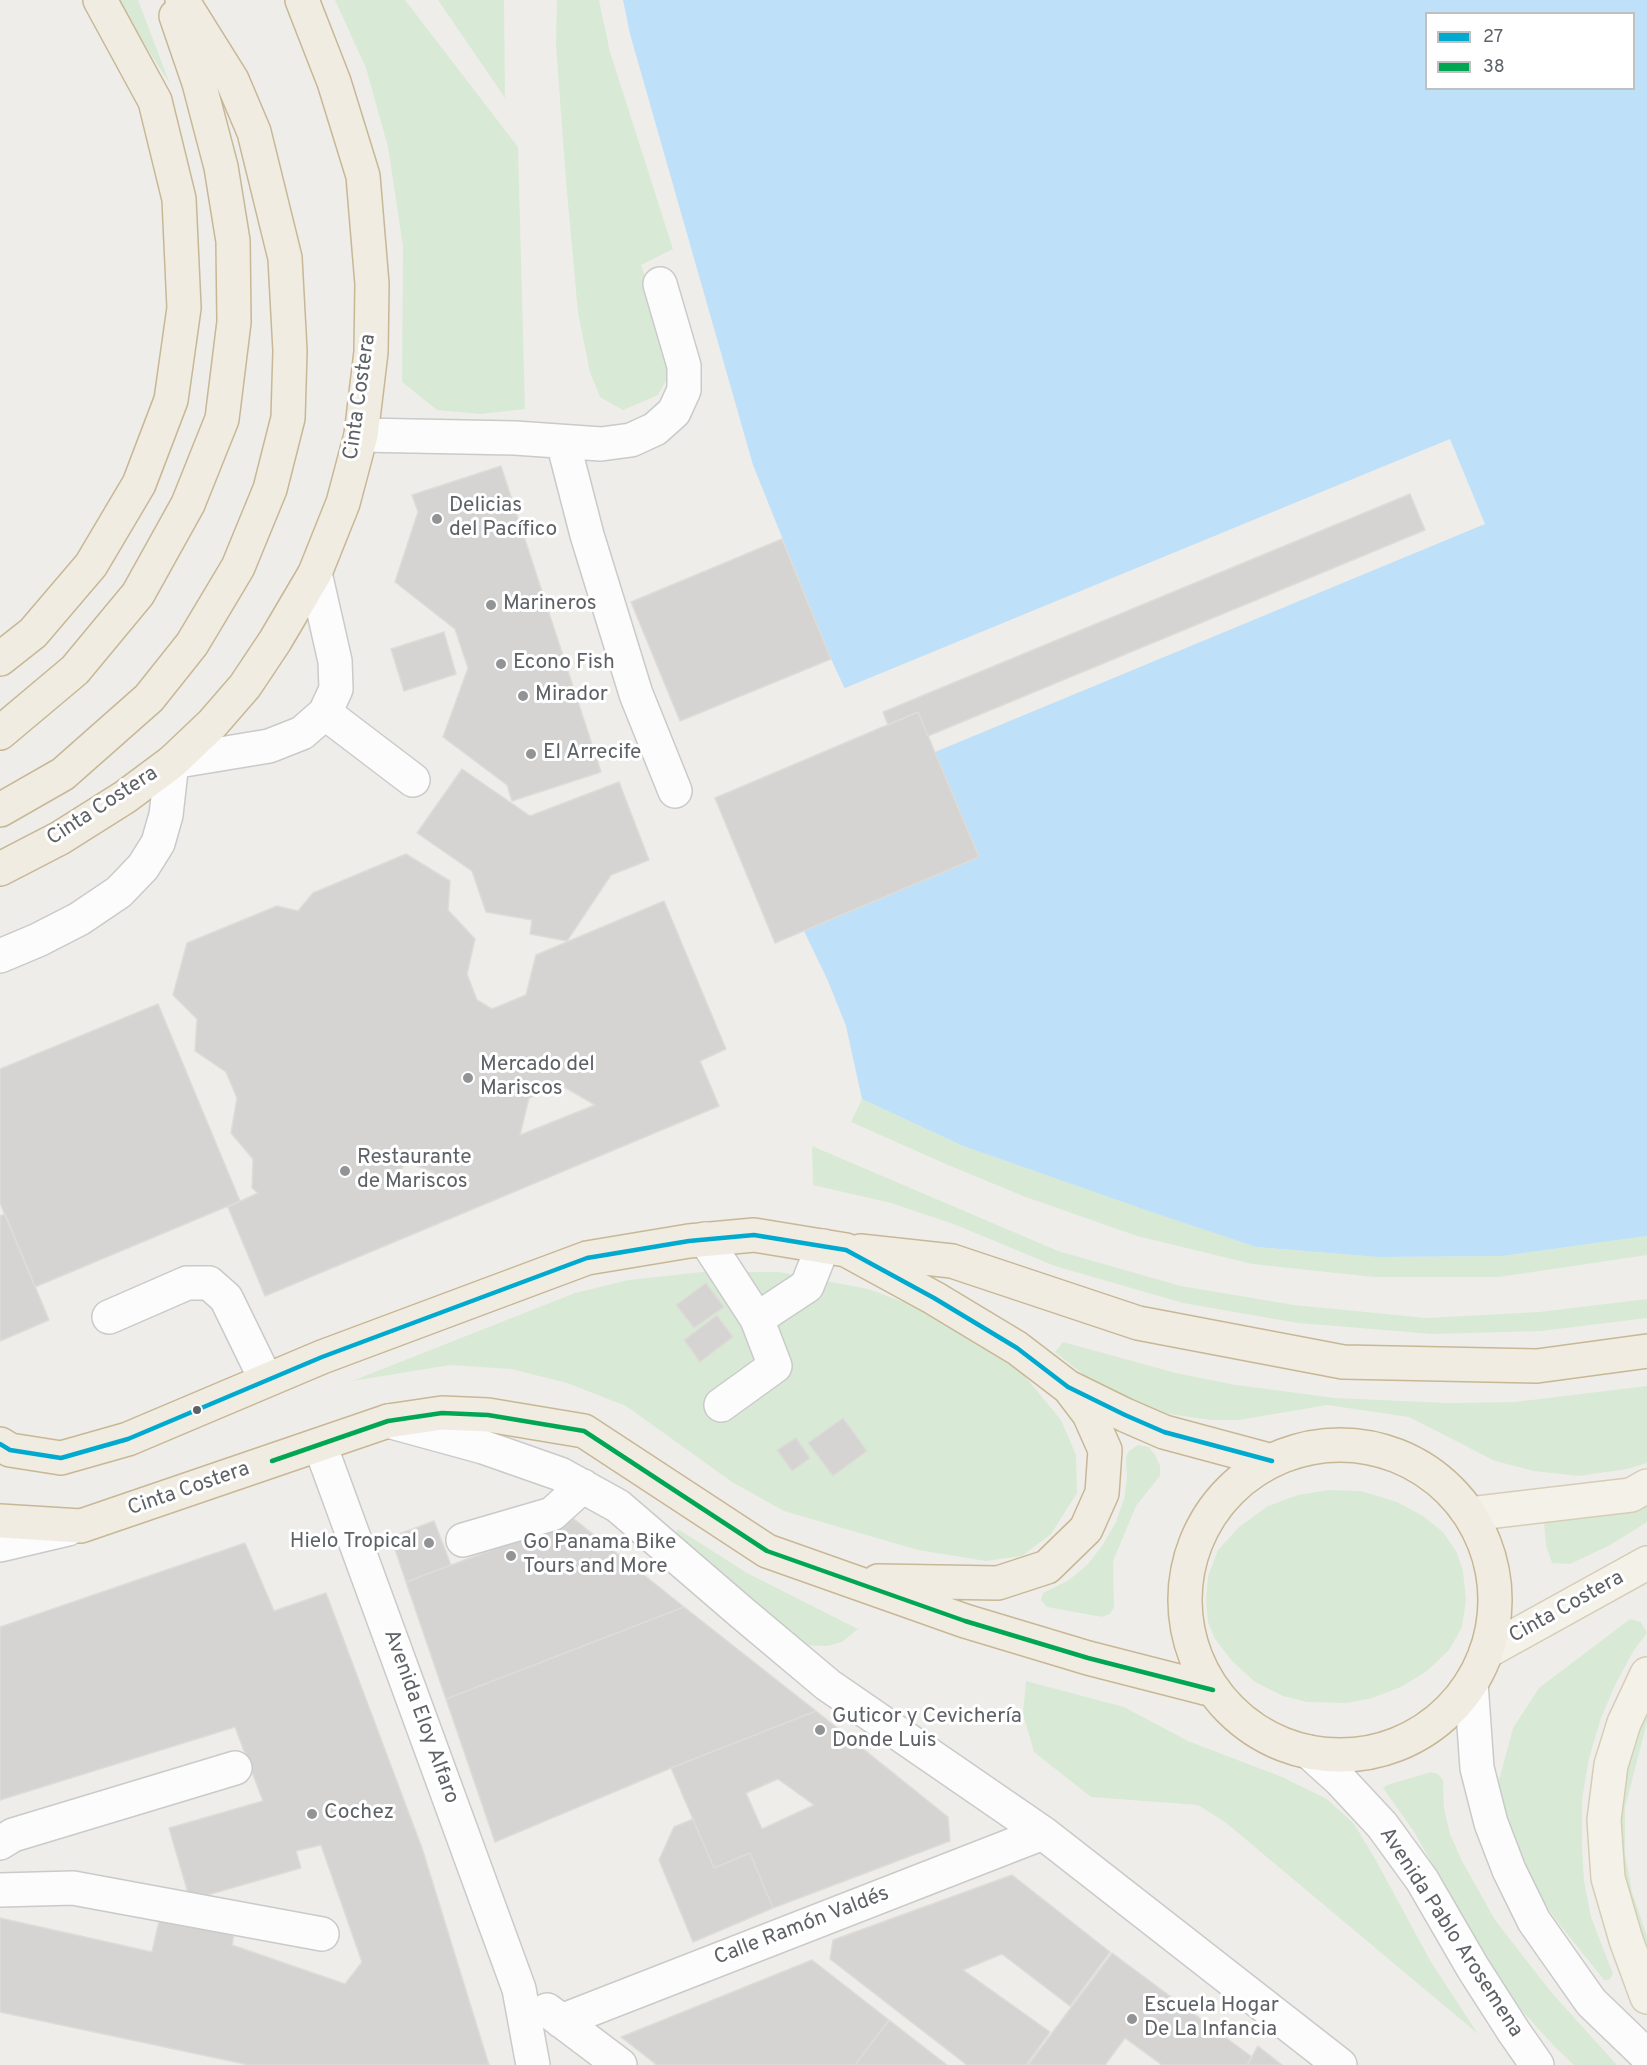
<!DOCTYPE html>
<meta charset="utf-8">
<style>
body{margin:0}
#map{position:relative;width:1647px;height:2065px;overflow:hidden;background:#efede9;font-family:Overpass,sans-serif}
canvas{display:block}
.legend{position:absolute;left:1425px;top:12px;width:210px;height:78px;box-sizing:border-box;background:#fff;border:2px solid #bfc0c2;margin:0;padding:8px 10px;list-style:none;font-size:18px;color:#5e6267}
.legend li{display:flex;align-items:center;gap:12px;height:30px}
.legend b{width:30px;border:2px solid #bfc0c2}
</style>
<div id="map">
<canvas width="1647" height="2065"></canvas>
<ul class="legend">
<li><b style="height:8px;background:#00a9ce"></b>27</li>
<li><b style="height:8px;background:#00a651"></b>38</li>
</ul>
</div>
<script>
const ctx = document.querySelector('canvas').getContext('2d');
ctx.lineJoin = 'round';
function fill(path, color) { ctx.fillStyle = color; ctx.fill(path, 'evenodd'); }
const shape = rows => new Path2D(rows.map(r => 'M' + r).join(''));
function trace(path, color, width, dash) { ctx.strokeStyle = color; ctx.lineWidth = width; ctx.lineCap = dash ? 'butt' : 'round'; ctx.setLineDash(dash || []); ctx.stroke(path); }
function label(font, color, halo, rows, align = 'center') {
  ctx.font = font + ' Overpass,sans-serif'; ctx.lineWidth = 6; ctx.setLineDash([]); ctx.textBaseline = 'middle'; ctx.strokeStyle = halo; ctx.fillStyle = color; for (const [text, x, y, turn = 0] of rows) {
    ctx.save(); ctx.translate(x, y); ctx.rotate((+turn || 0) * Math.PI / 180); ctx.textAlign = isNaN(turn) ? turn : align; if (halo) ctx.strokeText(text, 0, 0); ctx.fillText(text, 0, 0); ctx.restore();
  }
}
fill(shape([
 [116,0,138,0,170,84],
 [335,0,405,0,518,147,525,409,480,414,437,410,402,382,403,246,388,147,366,68],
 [438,0,504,0,505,98],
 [557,0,599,0,610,52,673,249,641,265,672,353,669,375,658,395,623,410,600,397,590,372,578,313,566,181,556,45],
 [862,1099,963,1146,1157,1214,1256,1247,1378,1257,1502,1256,1647,1236,1647,1255,1499,1277,1374,1277,1252,1264,1137,1236,1023,1196,948,1165,851,1122],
 [812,1146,1058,1251,1181,1286,1294,1305,1427,1318,1539,1312,1647,1299,1647,1318,1541,1331,1433,1334,1298,1323,1183,1303,1055,1266,956,1225,891,1203,813,1185],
 [702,1272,779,1272,868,1289,923,1309,971,1334,1019,1369,1061,1420,1076,1455,1077,1493,1051,1534,1022,1556,986,1561,918,1550,784,1511,732,1482,626,1406,567,1383,511,1369,450,1365,352,1381,575,1293,629,1280],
 [1063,1342,1176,1373,1236,1385,1335,1398,1448,1403,1515,1402,1647,1386,1647,1463,1627,1469,1579,1476,1534,1471,1495,1461,1409,1417,1327,1405,1239,1420,1211,1420,1162,1413,1109,1392,1085,1376,1055,1352],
 [1138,1445,1149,1447,1155,1455,1160,1466,1160,1476,1136,1506,1113,1561,1114,1607,1110,1614,1102,1617,1047,1607,1041,1600,1043,1593,1069,1580,1087,1565,1102,1546,1116,1522,1124,1499,1127,1477,1126,1457,1129,1451],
 [1329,1490,1361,1491,1397,1502,1423,1516,1443,1532,1456,1551,1463,1571,1466,1600,1462,1627,1449,1650,1427,1671,1401,1687,1372,1698,1347,1703,1307,1702,1283,1696,1255,1682,1232,1661,1215,1639,1208,1622,1206,1600,1208,1576,1218,1550,1239,1527,1268,1506,1298,1495],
 [1647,1499,1647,1522,1610,1545,1570,1564,1552,1563,1546,1545,1544,1522,1588,1515],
 [678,1529,747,1573,858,1629,842,1642,827,1646,800,1645,705,1565,675,1533],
 [1630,1619,1641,1622,1647,1633,1634,1650,1616,1683,1601,1718,1589,1758,1582,1799,1582,1847,1584,1881,1591,1917,1613,1974,1609,1980,1604,1980,1556,1920,1521,1868,1497,1788,1513,1728,1539,1688],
 [1026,1681,1124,1707,1188,1741,1282,1777,1327,1799,1354,1824,1373,1855,1431,1962,1478,2034,1225,1822,1198,1805,1091,1797,1034,1752,1023,1714],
 [1647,1688,1647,1722,1625,1808,1625,1854,1632,1892,1647,1936,1647,1973,1611,1856,1627,1735],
 [1431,1772,1438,1774,1443,1780,1444,1808,1450,1834,1462,1861,1495,1920,1551,1992,1617,2065,1574,2065,1554,2046,1524,2013,1499,1982,1471,1938,1438,1874,1413,1830,1383,1788,1387,1785]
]), '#d8ead5');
fill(shape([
 [623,0,1647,0,1647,1236,1502,1256,1378,1257,1256,1247,1157,1214,963,1146,862,1099,846,1026,828,981,804,931,979,857,918,712,845,689,831,659,753,465,630,34],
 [1426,14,1634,14,1634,88,1426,88]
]), '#bee0f8');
fill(shape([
 [1450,439,1485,524,935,752,918,712,864,735,845,688]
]), '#efede9');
const building = shape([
 [501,466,601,772,512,801,507,785,443,737,468,668,455,629,395,582,418,512,412,495,501,466],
 [1410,494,1425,530,928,736,918,712,888,725,883,712,1410,494],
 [782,539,831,659,680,721,631,602,782,539],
 [444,632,456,674,404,691,391,649,444,632],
 [918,712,979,857,775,943,715,798,918,712],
 [462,769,530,816,619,782,649,860,611,875,567,941,530,934,532,920,486,912,472,871,417,833,462,769],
 [406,854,450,881,448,910,475,939,467,974,477,1000,492,1009,526,995,536,955,664,901,726,1049,700,1061,719,1106,265,1296,228,1207,258,1193,252,1188,253,1159,231,1133,237,1098,226,1072,195,1051,197,1019,173,995,187,943,277,906,298,911,313,893,406,854],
 [561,1085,595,1105,520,1135,529,1098,561,1085],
 [406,1162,434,1172,389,1190,406,1162],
 [158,1004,240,1201,35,1287,0,1203,0,1069,158,1004],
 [5,1214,49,1320,0,1341,0,1216,5,1214],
 [706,1283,724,1307,694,1328,676,1305,706,1283],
 [717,1315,733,1337,700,1362,684,1340,717,1315],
 [843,1418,867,1451,833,1476,808,1443,843,1418],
 [796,1438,810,1458,792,1471,777,1450,796,1438],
 [574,1519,684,1607,446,1699,406,1582,574,1519],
 [434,1521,451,1565,406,1582,391,1537,434,1521],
 [245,1543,274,1611,326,1593,422,1848,489,2065,249,2065,0,2012,0,1918,152,1952,162,1908,236,1924,232,1945,345,1984,362,1962,321,1845,296,1851,301,1868,190,1900,169,1828,263,1801,235,1727,0,1800,0,1627,245,1543],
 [684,1607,816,1711,671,1768,495,1842,446,1699,684,1607],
 [816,1711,948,1817,950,1841,773,1908,750,1853,714,1868,671,1768,816,1711],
 [778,1779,814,1805,762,1829,746,1793,778,1779],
 [693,1819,714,1868,750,1853,773,1908,693,1942,659,1860,674,1827,693,1819],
 [1012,1875,1110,1952,1070,2006,1002,1954,963,1970,1050,2032,1026,2065,967,2065,830,1959,833,1940,1012,1875],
 [1112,1953,1252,2057,1247,2065,1162,2065,1125,2038,1105,2065,1028,2065,1112,1953],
 [812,1960,889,2020,855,2065,657,2065,621,2037,812,1960],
 [889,2020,947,2065,855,2065,889,2020],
 [1258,2046,1282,2065,1247,2065,1258,2046]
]);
fill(building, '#d5d4d2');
trace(building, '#dedcd8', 1.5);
const minor = shape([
 [361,435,515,438,601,444,631,440,655,429,674,412,684,390,684,366,660,284],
 [563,442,587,535,636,694,675,791],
 [325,713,413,780],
 [0,956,38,940,79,919,119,892,143,867,158,843,166,815,172,762,269,746,302,733,325,713,336,689,335,661,315,573],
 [705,1239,757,1319,807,1286,823,1246],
 [109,1317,187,1283,209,1283,226,1298,266,1380],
 [721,1405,775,1366,757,1319],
 [388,1421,483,1447,560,1474,618,1506,741,1612,828,1685,1043,1833,1340,2065],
 [320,1445,519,1989,533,2065],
 [463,1540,552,1514,583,1486],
 [0,1545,68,1529],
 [1471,1683,1477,1768,1491,1823,1509,1870,1534,1921,1591,2002,1647,2056],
 [1309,1752,1340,1780,1382,1825,1422,1880,1473,1968,1514,2032,1537,2065],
 [0,1843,13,1835,235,1768],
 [0,1890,73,1888,322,1934],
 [547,2010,620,2065],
 [561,2021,1043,1833]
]);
const major = shape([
 [1470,1514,1631,1495,1647,1486],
 [1486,1652,1647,1563],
 [1647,1674,1624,1723,1611,1765,1604,1820,1608,1878,1626,1940,1647,1997]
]);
const highway = shape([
 [0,659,33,633,91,565,139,484,171,400,184,308,179,199,155,101,100,0],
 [0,733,75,670,138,594,188,504,222,419,234,322,233,241,221,167,199,83,176,16],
 [0,810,63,774,149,698,192,644,238,567,270,489,288,418,290,351,285,258,254,132,232,80,182,0],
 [0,869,60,838,125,797,172,762,212,724,245,686,275,641,315,573,343,503,361,435,371,352,372,284,363,176,334,82,302,0],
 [860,1251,952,1261,1138,1323,1343,1362,1537,1366,1647,1351],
 [0,1444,10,1450,61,1458,128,1439,322,1357,587,1258,689,1241,754,1235,846,1250,934,1298,1017,1348,1068,1387,1125,1415,1164,1432,1272,1461],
 '1185 1600a155 155 0 1 1 310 0a155 155 0 1 1-310 0Z',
 [0,1521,81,1526,388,1421,442,1413,488,1415,584,1431,767,1551,965,1621,1088,1658,1213,1690],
 [878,1581,998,1583,1047,1567,1086,1529,1102,1493,1105,1450,1089,1414,1070,1389]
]);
trace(minor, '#cacaca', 36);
trace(major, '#d6cdb7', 36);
trace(highway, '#c7b795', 36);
trace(minor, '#fdfcfc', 33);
trace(major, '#f4f1e9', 33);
trace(highway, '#f0ece2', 33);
trace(shape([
 [0,1444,10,1450,61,1458,128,1439,322,1357,587,1258,689,1241,754,1235,846,1250,934,1298,1017,1348,1068,1387,1125,1415,1164,1432,1272,1461]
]), '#00a9ce', 4.5);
trace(shape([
 [272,1461,388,1421,442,1413,488,1415,584,1431,767,1551,965,1621,1088,1658,1213,1690]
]), '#00a651', 4.5);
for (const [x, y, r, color] of [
 [437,519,6,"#919394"],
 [491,605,6,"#919394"],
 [501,664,6,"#919394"],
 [523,696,6,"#919394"],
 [531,754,6,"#919394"],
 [468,1078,6,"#919394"],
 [345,1171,6,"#919394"],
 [197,1410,5,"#5e6267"],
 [429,1543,6,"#919394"],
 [511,1556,6,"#919394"],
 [820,1730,6,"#919394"],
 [312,1814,6,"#919394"],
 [1132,2019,6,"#919394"]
]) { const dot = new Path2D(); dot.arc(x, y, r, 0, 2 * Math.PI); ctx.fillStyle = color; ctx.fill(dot); trace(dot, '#fff', 2); }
label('21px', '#5e6267', '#fff', [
 ["Cinta Costera",361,397,-82],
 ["Cinta Costera",103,807,-33],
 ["Cinta Costera",189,1490,-19],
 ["Cinta Costera",1567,1608,-29],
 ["Avenida Eloy Alfaro",420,1717,70],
 ["Calle Ramón Valdés",802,1927,-21],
 ["Avenida Pablo Arosemena",1450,1933,57]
]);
label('21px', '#5e6267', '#fff', [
 ["Delicias",449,507],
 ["del Pacífico",449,531],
 ["Marineros",503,605],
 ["Econo Fish",513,664],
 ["Mirador",535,696],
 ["El Arrecife",543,754],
 ["Mercado del",480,1066],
 ["Mariscos",480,1090],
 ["Restaurante",357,1159],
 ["de Mariscos",357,1183],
 ["Hielo Tropical",417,1543,"right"],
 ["Go Panama Bike",523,1544],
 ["Tours and More",523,1568],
 ["Guticor y Cevichería",832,1718],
 ["Donde Luis",832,1742],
 ["Cochez",324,1814],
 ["Escuela Hogar",1144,2007],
 ["De La Infancia",1144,2031]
], 'left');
</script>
